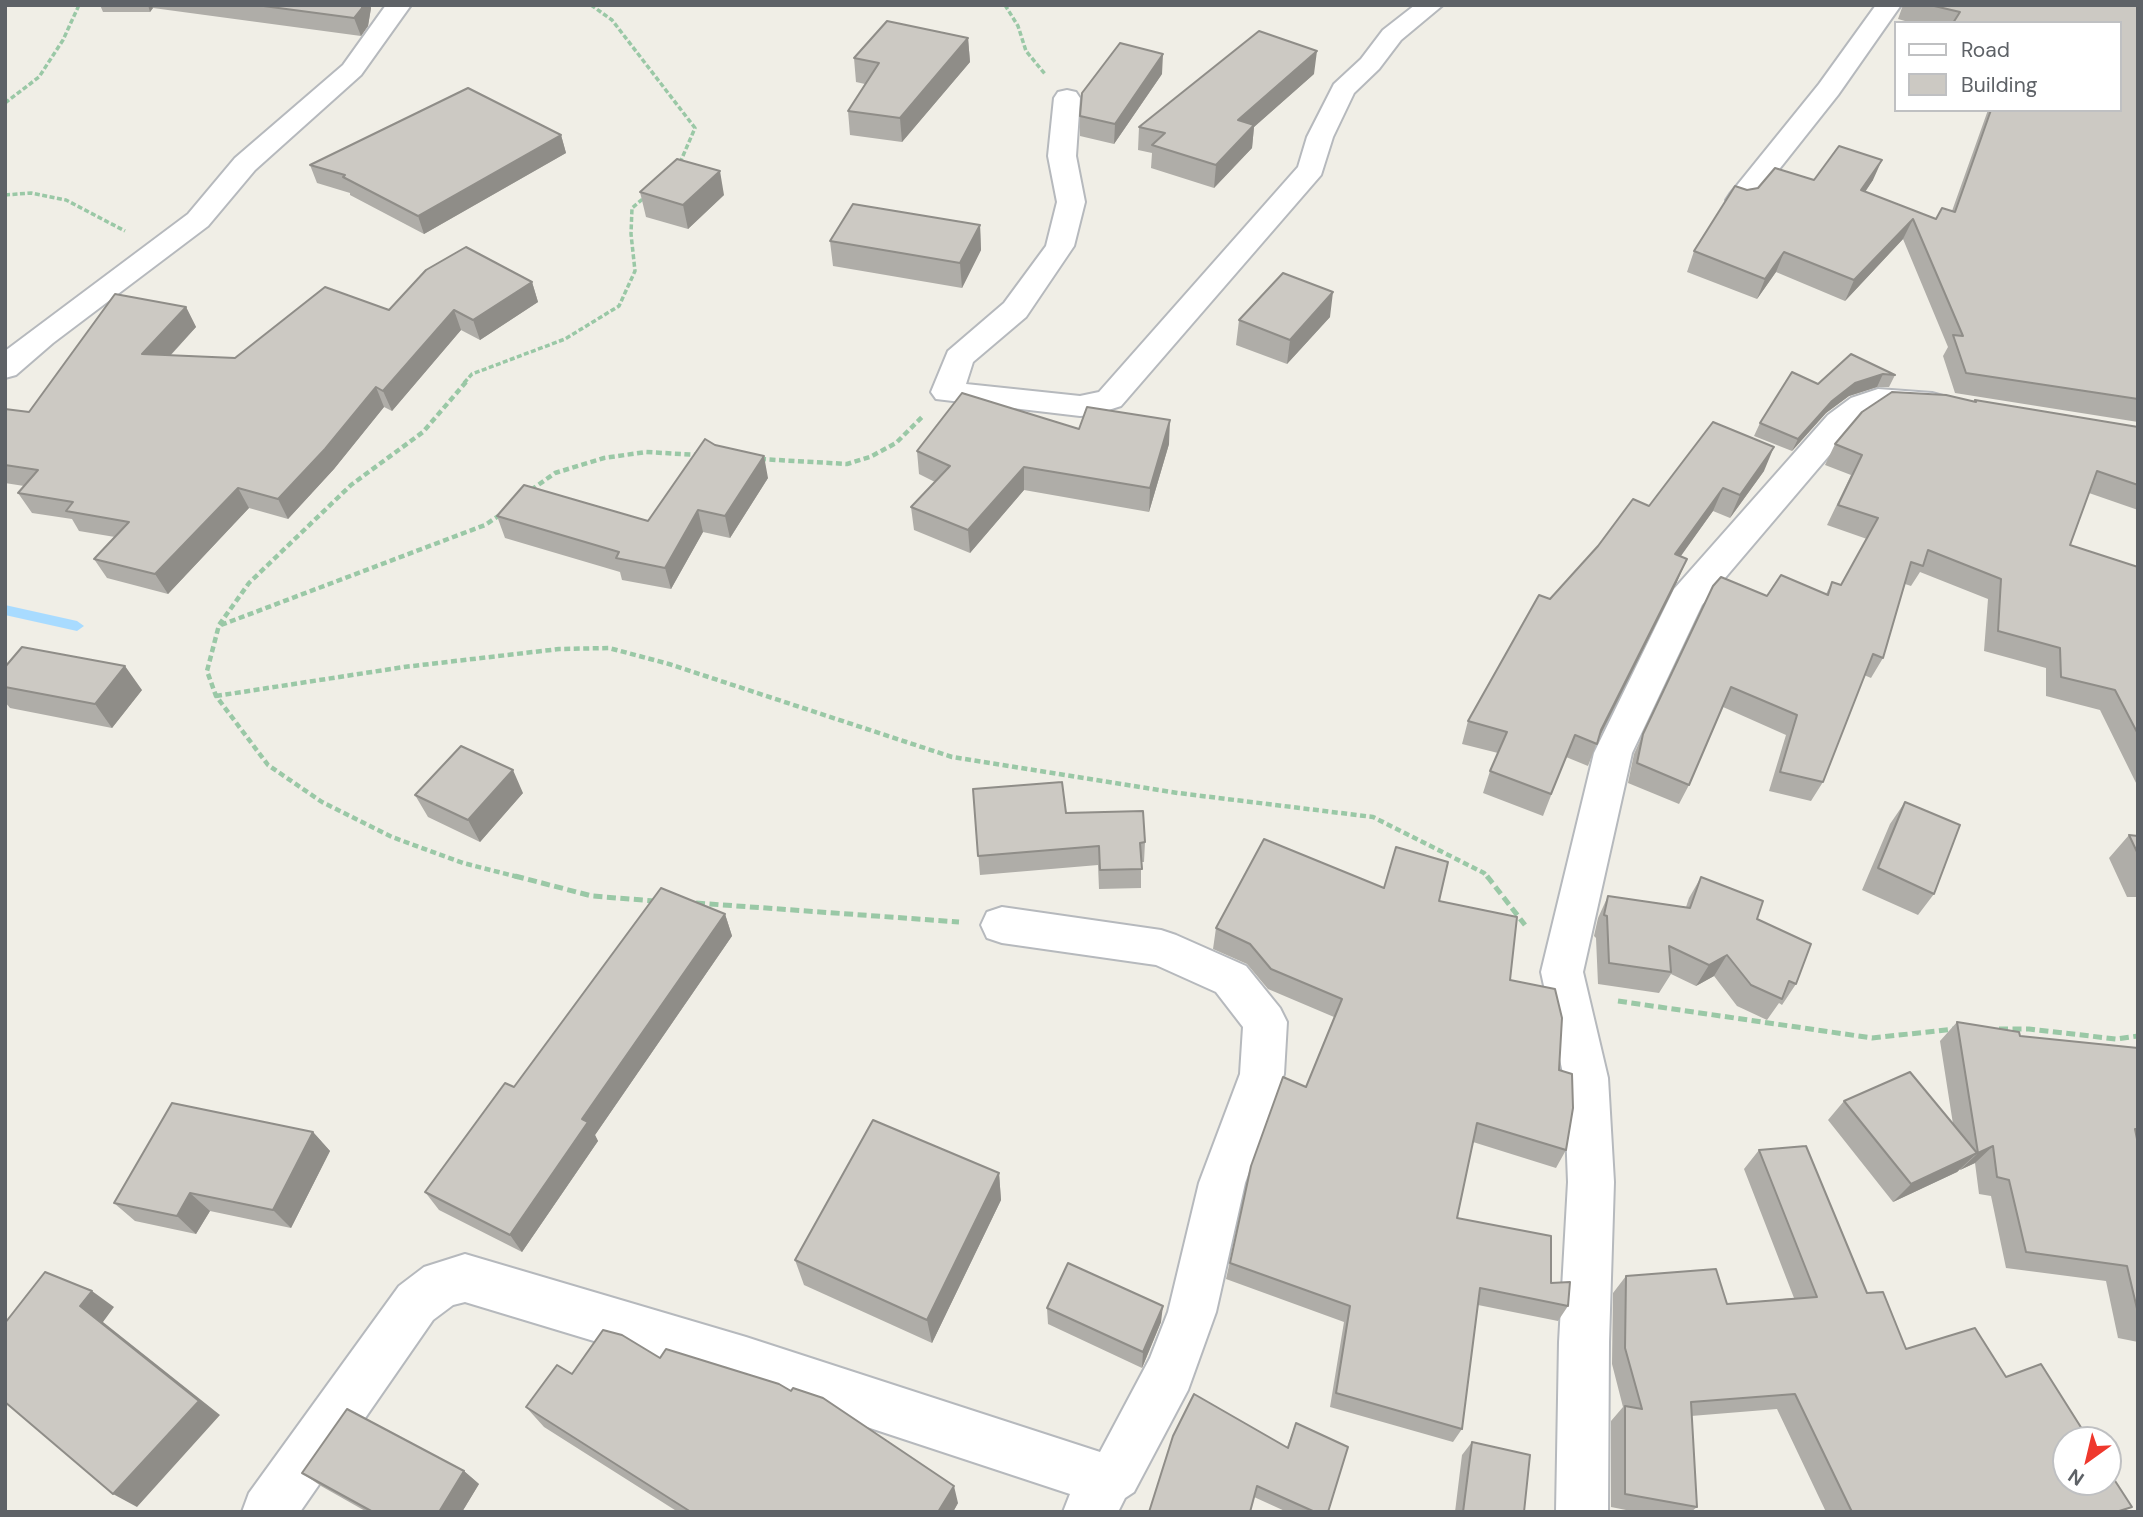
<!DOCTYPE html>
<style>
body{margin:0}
#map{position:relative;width:2143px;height:1517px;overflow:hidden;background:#f0eee6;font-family:"DM Sans",sans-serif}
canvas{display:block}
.frame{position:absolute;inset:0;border:7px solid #5e6267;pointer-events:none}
.legend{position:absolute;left:1894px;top:21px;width:228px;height:91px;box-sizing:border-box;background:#fff;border:2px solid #bfc0c2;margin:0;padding:9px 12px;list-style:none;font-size:21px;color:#5e6267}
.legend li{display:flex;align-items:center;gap:14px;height:35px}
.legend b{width:35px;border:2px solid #bfc0c2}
.north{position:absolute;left:2052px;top:1426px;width:70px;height:70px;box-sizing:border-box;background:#fff;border:2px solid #bfc0c2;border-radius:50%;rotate:214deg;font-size:19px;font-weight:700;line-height:28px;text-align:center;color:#5e6267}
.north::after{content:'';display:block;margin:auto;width:24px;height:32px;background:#ef382d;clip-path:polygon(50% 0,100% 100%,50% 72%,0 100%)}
</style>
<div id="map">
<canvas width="2143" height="1517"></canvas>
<div class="frame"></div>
<ul class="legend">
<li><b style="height:9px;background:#fff"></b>Road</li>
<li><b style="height:19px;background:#ccc9c3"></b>Building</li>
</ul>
<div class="north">N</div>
</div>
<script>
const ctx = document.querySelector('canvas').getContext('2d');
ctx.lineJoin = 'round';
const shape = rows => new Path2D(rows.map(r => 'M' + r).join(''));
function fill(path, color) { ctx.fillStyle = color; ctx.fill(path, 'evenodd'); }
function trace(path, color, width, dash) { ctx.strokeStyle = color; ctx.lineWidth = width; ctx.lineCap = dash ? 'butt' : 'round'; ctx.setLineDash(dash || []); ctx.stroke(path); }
fill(shape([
 [5,605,77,621,84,626,77,631,5,615,5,605]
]), '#a8dbff');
const minor = shape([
 [386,5,411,5,361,75,255,170,208,226,53,343,16,375,5,378,5,351,188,214,235,158,343,65,386,5],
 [1415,5,1443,5,1401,40,1379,69,1354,93,1333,137,1321,175,1121,406,1093,415,1080,416,936,399,931,392,948,351,1004,303,1046,246,1057,202,1048,156,1054,98,1058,92,1067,90,1076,92,1080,98,1076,156,1085,202,1074,246,1026,317,973,362,966,384,1080,396,1099,392,1298,167,1307,137,1334,84,1361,59,1383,30,1415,5],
 [1876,5,1901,5,1838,95,1750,206,1740,208,1730,206,1726,200,1730,194,1819,84,1876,5],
 [1878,389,1932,393,1943,396,1948,403,1943,410,1932,413,1881,410,1850,431,1702,605,1632,753,1583,972,1608,1078,1614,1182,1609,1342,1608,1512,1556,1512,1559,1342,1568,1182,1564,1078,1541,972,1594,753,1674,589,1828,415,1851,398,1878,389],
 [1002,907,1161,930,1176,935,1246,966,1280,1008,1287,1022,1284,1074,1245,1183,1216,1312,1188,1390,1134,1492,1125,1498,1118,1512,1063,1512,1070,1494,746,1387,465,1302,453,1305,433,1320,300,1512,242,1512,249,1493,399,1286,424,1267,465,1254,746,1337,1100,1452,1150,1358,1168,1312,1199,1183,1240,1074,1243,1027,1216,992,1156,965,1002,943,987,938,981,925,987,912,1002,907]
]);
trace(minor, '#b6b9bd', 4);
trace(shape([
 [591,5,612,20,695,128,679,165],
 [1005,5,1018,26,1026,51,1045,74],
 [5,103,39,77,63,40,79,5],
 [5,195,31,193,66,200,125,231],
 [464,383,472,374,565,339,619,306,635,271,631,234,632,208,645,197]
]), '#9ac8a6', 3.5, [5, 2.5]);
trace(shape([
 [466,382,423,432,351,485,249,583,219,625,207,671,216,696,268,765,322,802,392,837,463,863,522,878],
 [760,459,847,464,870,457,896,443,922,417],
 [531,490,555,473,604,458,646,452,699,455],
 [221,625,485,525,500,515],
 [216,696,404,667,559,649,609,648,669,664,952,757,1178,793,1373,817,1484,873,1488,878]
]), '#9ac8a6', 4.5, [6, 3.5]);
trace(shape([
 [515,876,592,896,655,901],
 [1487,876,1525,925],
 [696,903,959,922],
 [1618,1001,1872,1038,1955,1029],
 [1999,1029,2029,1029,2116,1039,2138,1036]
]), '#9ac8a6', 5, [9, 4.5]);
fill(minor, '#fff');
fill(shape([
 [100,5,370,5,371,8,368,26,361,36,153,8,150,12,103,12],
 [1903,5,2138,5,2138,422,1955,393,1943,356,1948,347,1903,239,1845,301,1776,272,1757,299,1687,272,1694,251,1747,190,1814,180,1873,180,1865,192,1936,219,1952,211,1988,110,2120,110,2120,23,1912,23,1898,19],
 [968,38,970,62,902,142,850,135,848,111,865,84,856,82,854,58],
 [1162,74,1114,144,1080,136,1080,116],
 [1314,74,1254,127,1252,148,1214,188,1151,168,1152,153,1138,150,1139,127],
 [561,135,566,153,424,234,350,195,350,193,317,183,310,165],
 [640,192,724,195,688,229,646,217],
 [980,225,981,250,962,288,833,266,830,241],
 [532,282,538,302,480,340,461,330,392,411,384,407,334,469,288,519,249,508,168,594,107,578,94,559,115,537,79,531,72,519,32,513,18,493,24,486,5,483,5,409,29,412,186,307,196,327,171,355,235,358,389,310],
 [1330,317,1287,364,1236,345,1239,320],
 [1851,354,1895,375,1889,387,1877,387,1849,396,1826,413,1792,451,1754,436,1760,423,1818,384],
 [1975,400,2138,427,2138,510,2089,493,2070,545,2138,567,2138,787,2100,710,2046,696,2046,668,1984,651,1988,599,1920,572,1911,586,1905,584,1883,658,1871,678,1864,675,1823,782,1811,801,1769,791,1786,735,1723,707,1689,785,1679,804,1628,783,1634,754,1643,734,1767,596,1826,594,1832,582,1841,585,1867,539,1827,525,1851,475,1825,465,1835,444,1973,402],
 [1079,429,1169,444,1149,512,1024,490,970,553,914,530,911,507,935,482,919,474,917,451],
 [715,445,768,478,730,538,703,532,671,589,622,580,620,572,505,538,497,516,648,521],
 [1764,471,1730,518,1713,511,1680,556,1677,582,1599,737,1588,766,1566,757,1543,816,1483,793,1490,771,1498,753,1462,744,1468,721,1550,599,1649,506],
 [5,667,142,690,112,728,10,708,5,702],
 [973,789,1066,813,1145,842,1144,862,1141,862,1141,888,1099,889,1098,865,980,875],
 [523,793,480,842,428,817,415,795],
 [1905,802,1934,894,1918,915,1862,890,1890,824],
 [2129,835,2138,836,2138,897,2127,897,2109,858],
 [1701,877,1757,919,1796,984,1782,1005,1779,1003,1767,1020,1737,1006,1714,976,1696,986,1671,974,1659,993,1598,984,1596,938,1594,936,1598,918,1608,896,1686,907,1689,898],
 [1384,888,1439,901,1510,980,1559,1070,1566,1150,1556,1168,1473,1142,1457,1218,1551,1283,1568,1306,1558,1321,1478,1305,1462,1429,1453,1442,1330,1407,1344,1322,1226,1279,1251,1166,1306,1087,1334,1017,1268,989,1247,964,1213,949,1216,928],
 [725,914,732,936,595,1135,598,1141,522,1252,439,1210,425,1192,514,1087],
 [1957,1022,2020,1036,2138,1048,2138,1342,2118,1338,2106,1281,2006,1268,1991,1196,1979,1194,1975,1163,1960,1170,1960,1169,1957,1172,1893,1202,1828,1120,1844,1101,1953,1124,1940,1041],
 [313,1132,330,1151,291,1228,210,1211,196,1234,135,1221,114,1203],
 [1759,1150,1867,1293,1906,1349,2006,1377,2132,1507,2121,1512,1826,1512,1777,1409,1691,1416,1697,1507,1691,1512,1636,1512,1611,1507,1611,1421,1623,1407,1612,1364,1613,1293,1626,1276,1727,1304,1794,1298,1744,1169],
 [999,1173,1001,1200,932,1343,804,1285,795,1260],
 [1047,1308,1161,1322,1142,1368,1048,1324],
 [660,1358,958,1503,953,1512,678,1512,544,1427,526,1407,572,1374],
 [1296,1423,1328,1512,1287,1512,1254,1497,1149,1512,1287,1447],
 [1472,1442,1524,1512,1455,1512,1462,1455],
 [464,1471,479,1484,462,1512,367,1512,321,1486,302,1473]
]), '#afada8');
fill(shape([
 [148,5,151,5,153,8,150,12],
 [362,5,370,5,371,8,368,26,361,36,354,18],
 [968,38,970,62,902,142,900,118],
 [1317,51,1314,74,1254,127,1252,148,1214,188,1216,165,1238,120],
 [1163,54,1162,74,1114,144,1115,124],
 [561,135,566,153,424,234,418,216],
 [1882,160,1873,180,1852,211,1861,190],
 [720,171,724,195,688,229,683,205],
 [1913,219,1903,239,1845,301,1854,280],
 [980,225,981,250,962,288,960,263],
 [1784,252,1776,272,1757,299,1765,279],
 [532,282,538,302,480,340,473,320],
 [1333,292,1330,317,1287,364,1290,340],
 [186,307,196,327,153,374,142,354],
 [454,310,461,330,392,411,383,391],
 [1883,374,1877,387,1849,396,1826,413,1792,451,1798,439,1832,401,1855,383],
 [376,387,384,407,334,469,288,519,278,499],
 [1170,420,1169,444,1149,512,1150,488],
 [1774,447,1764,471,1730,518,1740,495],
 [764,456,768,478,730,538,725,516],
 [1024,467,1024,490,970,553,968,530],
 [238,488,249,508,168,594,155,574],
 [1723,488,1713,511,1666,577,1675,554],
 [698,510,703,532,671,589,665,568],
 [1687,559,1677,582,1596,744,1601,730],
 [125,666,142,690,112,728,95,704],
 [513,770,523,793,480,842,468,820],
 [725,914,732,936,595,1135,598,1141,522,1252,510,1235,582,1119],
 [1727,955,1714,976,1696,986,1709,965],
 [313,1132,330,1151,291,1228,273,1210],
 [1993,1146,1975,1163,1960,1170,1978,1153],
 [1977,1153,1957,1172,1893,1202,1911,1184],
 [999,1173,1001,1200,932,1343,927,1320],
 [190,1193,210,1211,196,1234,177,1216],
 [92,1291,114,1307,103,1322,220,1415,137,1507,113,1494,80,1306],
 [1163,1306,1161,1322,1142,1368,1143,1352],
 [464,1471,479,1484,462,1512,439,1512],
 [954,1486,958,1503,953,1512,938,1512]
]), '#8f8d88');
const building = shape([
 [256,5,362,5,362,8,354,18,256,5],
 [1930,5,2138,5,2138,399,1966,373,1953,335,1963,336,1913,219,1854,280,1784,252,1765,279,1694,251,1735,186,1747,190,1758,188,1775,168,1814,180,1839,146,1882,160,1861,190,1936,219,1942,208,1955,212,1991,110,2120,110,2120,23,1953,23,1960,12,1930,5],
 [887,21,968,38,900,118,848,111,879,63,854,58,887,21],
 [1259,31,1317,51,1238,120,1254,125,1216,165,1152,145,1165,133,1139,127,1259,31],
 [1120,43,1163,54,1115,124,1080,116,1082,93,1120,43],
 [468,88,561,135,418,216,343,177,345,175,310,165,468,88],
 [677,159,720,171,683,205,640,192,677,159],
 [853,204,980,225,960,263,830,241,853,204],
 [466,247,532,282,473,320,454,310,383,391,376,387,325,449,278,499,238,488,155,574,94,559,129,522,66,511,73,502,18,493,38,470,5,465,5,409,29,412,115,294,186,307,142,354,235,358,325,287,389,310,426,270,466,247],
 [1283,273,1333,292,1290,340,1239,320,1283,273],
 [1851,354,1895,375,1883,374,1855,383,1832,401,1798,439,1760,423,1792,372,1818,384,1851,354],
 [1892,392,1946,395,1976,402,1975,400,2138,427,2138,485,2097,471,2070,545,2138,567,2138,734,2115,690,2061,677,2060,648,1998,631,2001,579,1928,550,1923,566,1911,562,1883,658,1873,654,1823,782,1780,772,1797,715,1731,687,1689,785,1637,763,1643,734,1713,586,1721,577,1767,596,1781,575,1828,595,1832,582,1841,585,1878,518,1838,505,1862,455,1835,444,1862,412,1892,392],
 [962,393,1079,429,1087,407,1170,420,1150,488,1024,467,968,530,911,507,950,466,917,451,962,393],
 [1713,422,1774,447,1740,495,1723,488,1675,554,1687,559,1601,730,1597,744,1575,735,1551,794,1490,771,1507,732,1468,721,1539,595,1550,599,1598,546,1633,499,1649,506,1713,422],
 [705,439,715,445,764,456,725,516,698,510,665,568,616,558,619,552,497,516,524,485,648,521,705,439],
 [22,647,125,666,95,704,5,687,5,667,22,647],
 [461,746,513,770,468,820,415,795,461,746],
 [1062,782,1066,813,1143,811,1145,842,1140,843,1142,869,1100,870,1099,846,978,856,973,789,1062,782],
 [1905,802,1960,825,1934,894,1878,868,1905,802],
 [2129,835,2138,836,2138,854,2129,835],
 [1264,839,1384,888,1396,847,1448,862,1439,901,1517,917,1510,980,1555,989,1562,1018,1559,1070,1572,1074,1573,1108,1566,1150,1477,1123,1457,1218,1551,1236,1551,1283,1570,1282,1568,1306,1480,1288,1462,1429,1336,1393,1350,1306,1230,1263,1251,1166,1283,1077,1306,1087,1342,999,1271,969,1250,944,1216,928,1264,839],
 [1701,877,1763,901,1757,919,1811,944,1796,984,1789,981,1782,999,1751,985,1727,955,1709,965,1669,946,1671,972,1609,963,1607,916,1604,915,1608,896,1690,908,1701,877],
 [661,888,725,914,582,1119,588,1122,510,1235,425,1192,505,1083,514,1087,661,888],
 [1957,1022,2019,1032,2020,1036,2138,1048,2138,1129,2135,1129,2138,1144,2138,1313,2127,1266,2026,1252,2009,1180,1997,1177,1993,1146,1978,1153,1957,1022],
 [1910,1072,1977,1153,1911,1184,1844,1101,1910,1072],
 [172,1103,313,1132,273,1210,190,1193,177,1216,114,1203,172,1103],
 [873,1120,999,1173,927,1320,795,1260,873,1120],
 [1806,1146,1867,1293,1883,1292,1906,1349,1975,1328,2006,1377,2041,1364,2089,1440,2066,1440,2066,1482,2108,1482,2108,1470,2132,1507,2116,1512,1852,1512,1795,1394,1691,1402,1697,1507,1625,1494,1625,1406,1642,1409,1625,1348,1626,1276,1716,1269,1727,1304,1817,1297,1759,1150,1806,1146],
 [1068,1263,1163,1306,1143,1352,1047,1308,1068,1263],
 [45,1272,92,1291,80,1306,199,1401,113,1494,5,1402,5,1323,45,1272],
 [603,1330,622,1335,660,1358,666,1349,779,1384,791,1391,793,1388,823,1398,954,1486,938,1512,691,1512,526,1407,557,1365,572,1374,603,1330],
 [1194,1394,1288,1448,1296,1423,1348,1447,1328,1512,1315,1512,1257,1486,1250,1512,1149,1512,1173,1436,1194,1394],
 [347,1409,464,1471,439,1512,373,1512,302,1473,347,1409],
 [1472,1442,1530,1455,1524,1512,1463,1512,1472,1442]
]);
fill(building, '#ccc9c3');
trace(building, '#8f8d88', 2);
</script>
